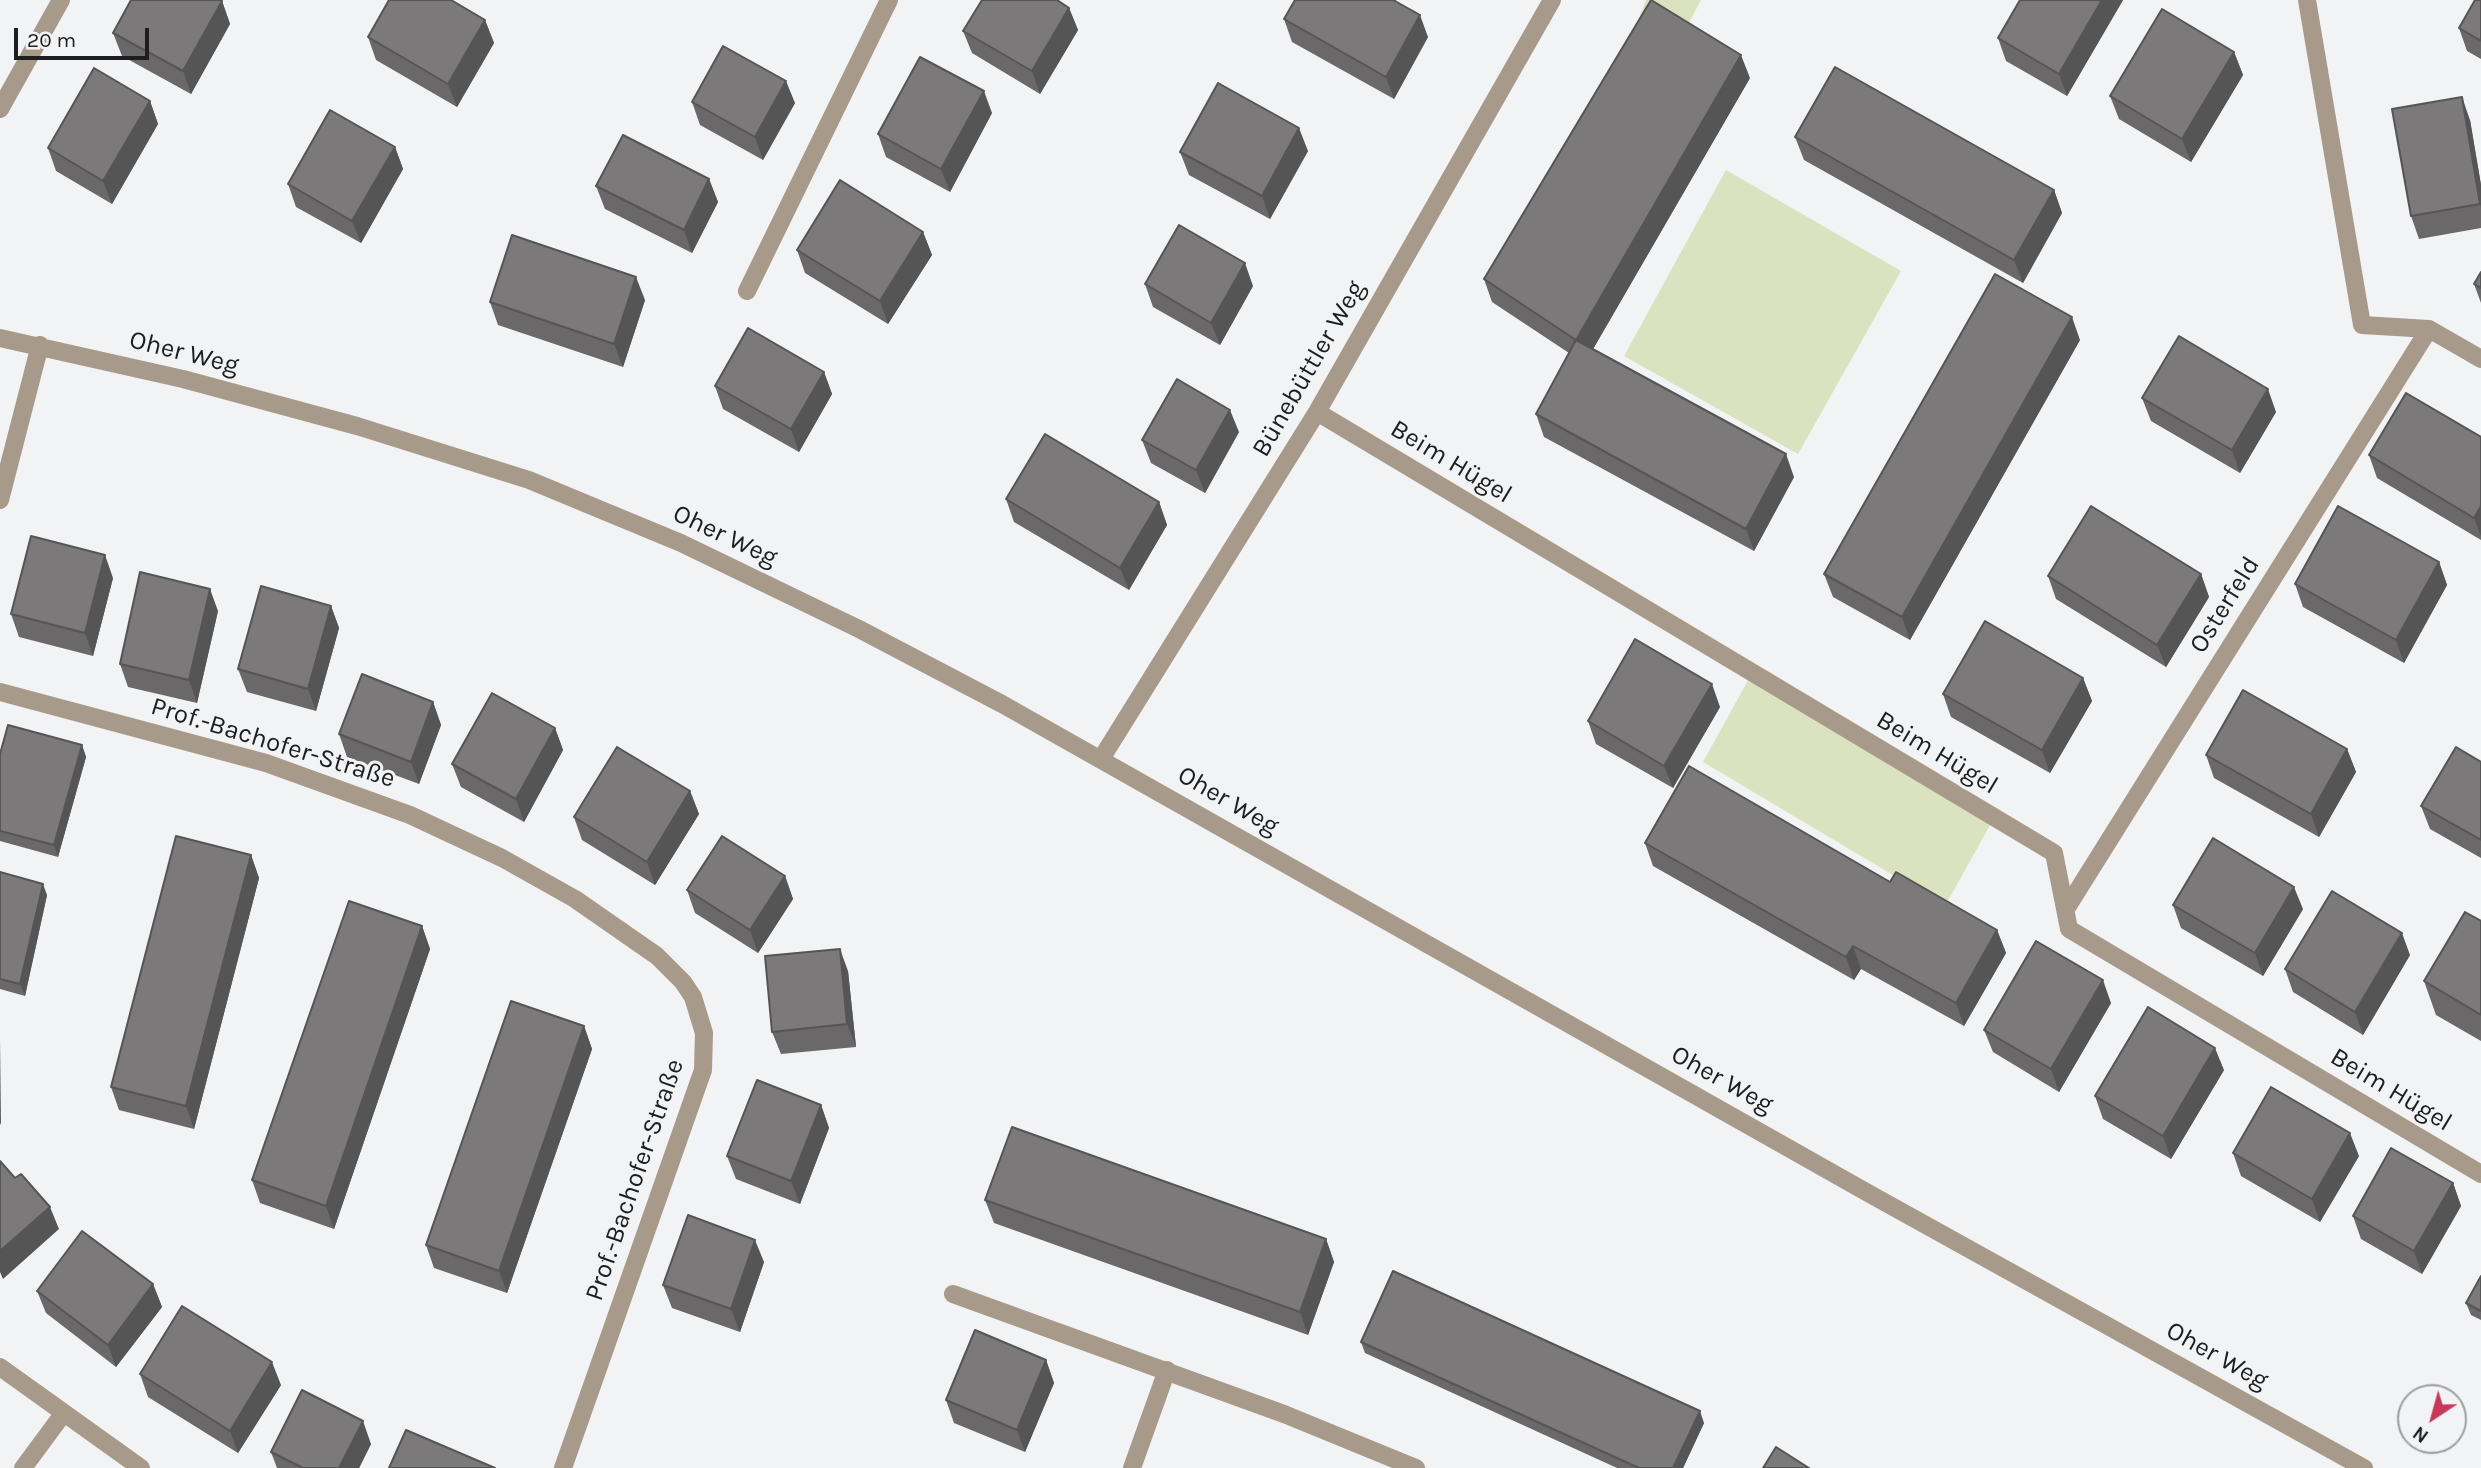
<!DOCTYPE html>
<meta charset="utf-8">
<style>
body{margin:0}
#map{position:relative;width:2481px;height:1468px;overflow:hidden;background:#f2f3f4;font-family:Karla,sans-serif}
canvas{display:block}
.north{position:absolute;left:2397px;top:1384px;width:70px;height:70px;box-sizing:border-box;background:#f2f3f4;border:2px solid #9d9e9f;border-radius:50%;rotate:216deg;font-size:19px;font-weight:700;line-height:28px;text-align:center;color:#1e1e1f}
.north::after{content:'';display:block;margin:auto;width:24px;height:32px;background:#c8385d;clip-path:polygon(50% 0,100% 100%,50% 72%,0 100%)}
.scale{position:absolute;left:14px;top:28px;width:135px;height:32px;box-sizing:border-box;border:4px solid #1e1e1f;border-top:0;padding-left:9px;font-size:21px;line-height:24px;white-space:nowrap;color:#1e1e1f;-webkit-text-stroke:5px #f2f3f4;paint-order:stroke}
</style>
<div id="map">
<canvas width="2481" height="1468"></canvas>
<div class="north">N</div>
<div class="scale">20 m</div>
</div>
<script>
const ctx = document.querySelector('canvas').getContext('2d');
ctx.lineJoin = 'round';
function fill(path, color) { ctx.fillStyle = color; ctx.fill(path, 'evenodd'); }
const shape = rows => new Path2D(rows.map(r => 'M' + r).join(''));
function trace(path, color, width, dash) { ctx.strokeStyle = color; ctx.lineWidth = width; ctx.lineCap = dash ? 'butt' : 'round'; ctx.setLineDash(dash || []); ctx.stroke(path); }
function label(font, color, halo, rows, align = 'center') {
  ctx.font = font + ' Karla,sans-serif'; ctx.lineWidth = 6; ctx.setLineDash([]); ctx.textBaseline = 'middle'; ctx.strokeStyle = halo; ctx.fillStyle = color; for (const [text, x, y, turn = 0] of rows) {
    ctx.save(); ctx.translate(x, y); ctx.rotate((+turn || 0) * Math.PI / 180); ctx.textAlign = isNaN(turn) ? turn : align; if (halo) ctx.strokeText(text, 0, 0); ctx.fillText(text, 0, 0); ctx.restore();
  }
}
fill(shape([
 [1646,0,1701,0,1683,34,1640,15],
 [1726,170,1901,271,1798,454,1624,356],
 [1752,673,1994,818,1945,906,1703,762]
]), '#dbe2bf');
trace(shape([
 [2307,0,2362,325,2429,329,2481,359],
 [0,109,61,0],
 [747,291,889,0],
 [0,338,183,379,357,426,529,480,681,543,859,629,1002,704,1868,1193,2364,1468],
 [1317,412,2054,853,2069,929,2481,1174],
 [0,500,40,345],
 [0,692,266,763,410,815,502,858,575,899,657,956,683,982,693,997,704,1033,703,1070,563,1468],
 [1101,759,1317,412,1552,0],
 [2066,909,2429,329],
 [953,1294,1284,1414,1416,1468],
 [0,1367,141,1468],
 [23,1468,63,1414],
 [1132,1468,1167,1370]
]), '#a89a8a', 18);
fill(shape([
 [1295,0,1396,0,1396,1,1428,37,1394,99,1292,42,1284,19],
 [2020,0,2123,0,2067,96,2006,61,1998,38],
 [2481,0,2481,59,2467,51,2459,28],
 [222,1,230,24,191,94,122,56,113,33],
 [1069,8,1078,30,1040,94,972,53,963,31],
 [485,20,494,43,457,107,376,60,368,37],
 [2234,52,2243,75,2191,162,2119,119,2110,96],
 [1750,78,1593,349,1794,477,1754,551,1544,437,1536,414,1569,353,1492,302,1484,279],
 [150,101,158,124,112,204,56,171,48,148],
 [692,102,795,103,763,160,700,125],
 [992,113,950,192,886,157,878,134],
 [2470,120,2481,185,2481,228,2419,239,2411,216],
 [1795,137,2054,190,2062,213,2023,283,1804,160],
 [395,147,403,169,361,243,296,207,288,184],
 [1308,151,1270,219,1189,175,1180,152],
 [709,179,718,202,692,253,605,209,596,186],
 [923,232,932,255,888,324,805,273,797,250],
 [2481,272,2481,303,2474,284],
 [1145,284,1253,286,1220,345,1153,307],
 [645,300,623,367,498,325,490,302],
 [2080,340,1910,640,1833,597,1824,574],
 [824,372,832,394,799,452,723,409,715,386],
 [2142,398,2276,412,2240,473,2151,421],
 [1239,432,1205,493,1151,463,1142,440],
 [2481,437,2481,540,2377,478,2369,455],
 [1006,499,1159,502,1167,525,1129,590,1014,522],
 [2439,562,2447,585,2404,663,2303,607,2295,584],
 [2201,574,2209,597,2166,667,2056,599,2048,576],
 [113,578,93,656,19,637,11,614],
 [331,606,339,628,316,711,247,692,238,669],
 [218,611,197,703,128,687,120,664],
 [2083,678,2092,701,2050,773,1951,717,1943,694],
 [433,702,441,725,419,784,347,757,339,734],
 [1720,707,1673,788,1596,744,1588,721],
 [555,728,563,750,524,822,461,787,452,764],
 [82,745,86,757,58,857,0,841,0,754],
 [2347,749,2356,772,2319,837,2214,778,2206,755],
 [2481,762,2481,858,2430,829,2421,806],
 [690,791,699,814,655,885,582,840,574,817],
 [1645,843,1890,882,1997,930,2006,953,1964,1026,1861,969,1854,980,1653,866],
 [251,855,259,878,194,1129,119,1110,111,1087],
 [0,872,47,895,25,996,0,989],
 [785,876,793,899,758,953,695,913,687,890],
 [2173,905,2303,909,2263,976,2181,928],
 [2481,921,2481,1041,2436,1015,2424,981],
 [422,926,430,949,334,1229,260,1203,252,1180],
 [2410,955,2363,1035,2293,992,2285,969],
 [848,971,856,1047,781,1054,772,1032],
 [2111,1003,2059,1092,1993,1052,1984,1030],
 [584,1026,592,1049,507,1293,434,1268,426,1245],
 [2224,1070,2171,1159,2103,1119,2095,1096],
 [821,1105,829,1128,800,1204,736,1179,727,1156],
 [2233,1153,2359,1156,2320,1222,2241,1176],
 [2453,1183,2461,1206,2422,1274,2361,1239,2353,1216],
 [985,1200,1326,1239,1334,1262,1308,1335,994,1223],
 [764,1262,740,1332,672,1308,663,1285],
 [2481,1276,2481,1320,2471,1315,2466,1303],
 [153,1284,162,1307,116,1367,46,1313,37,1291],
 [1361,1342,1704,1423,1683,1468,1617,1468,1365,1353],
 [1046,1360,1054,1383,1025,1452,954,1423,946,1400],
 [140,1374,281,1385,238,1453,148,1397],
 [371,1444,359,1468,277,1468,271,1452]
]), '#6a6868');
fill(shape([
 [2102,0,2123,0,2067,96,2059,74],
 [222,1,230,24,191,94,183,71],
 [1069,8,1078,30,1040,94,1032,71],
 [1420,15,1428,37,1394,99,1386,77],
 [485,20,494,43,457,107,448,84],
 [2234,52,2243,75,2191,162,2182,139],
 [1741,55,1750,78,1585,363,1576,340],
 [786,81,795,103,763,160,755,137],
 [984,91,992,113,950,192,941,169],
 [2462,97,2470,120,2481,185,2481,208],
 [150,101,158,124,112,204,103,181],
 [1299,128,1308,151,1270,219,1262,196],
 [395,147,403,169,361,243,352,221],
 [709,179,718,202,692,253,684,230],
 [2054,190,2062,213,2023,283,2014,260],
 [923,232,932,255,888,324,880,301],
 [1245,263,1253,286,1220,345,1211,323],
 [636,277,645,300,623,367,614,344],
 [2072,317,2080,340,1910,640,1902,617],
 [824,372,832,394,799,452,791,429],
 [2268,389,2276,412,2240,473,2232,450],
 [1230,410,1239,432,1205,493,1196,470],
 [1786,454,1794,477,1754,551,1746,529],
 [1159,502,1167,525,1129,590,1120,568],
 [2481,506,2481,536,2474,518],
 [105,555,113,578,93,656,85,633],
 [2439,562,2447,585,2404,663,2396,640],
 [2201,574,2209,597,2166,667,2157,645],
 [210,589,218,611,197,703,189,680],
 [331,606,339,628,316,711,308,689],
 [2083,678,2092,701,2050,773,2042,750],
 [1712,684,1720,707,1673,788,1664,766],
 [433,702,441,725,419,784,411,762],
 [555,728,563,750,524,822,516,799],
 [82,745,86,757,58,857,54,845],
 [2347,749,2356,772,2319,837,2311,814],
 [690,791,699,814,655,885,647,862],
 [251,855,259,878,194,1129,186,1106],
 [785,876,793,899,758,953,750,930],
 [43,884,47,895,25,996,20,984],
 [2294,887,2303,909,2263,976,2255,953],
 [422,926,430,949,334,1229,326,1206],
 [1997,930,2006,953,1964,1026,1956,1003],
 [2402,933,2410,955,2363,1035,2355,1012],
 [1853,946,1861,969,1854,980,1846,957],
 [840,949,848,971,856,1047,847,1024],
 [2103,980,2111,1003,2059,1092,2051,1069],
 [584,1026,592,1049,507,1293,499,1271],
 [0,1037,0,1038,1,1125,0,1123],
 [2215,1048,2224,1070,2171,1159,2163,1136],
 [821,1105,829,1128,800,1204,791,1181],
 [2350,1133,2359,1156,2320,1222,2312,1199],
 [2453,1183,2461,1206,2422,1274,2414,1251],
 [50,1207,59,1229,3,1279,0,1272,0,1251],
 [1326,1239,1334,1262,1308,1335,1300,1312],
 [755,1240,764,1262,740,1332,731,1309],
 [153,1284,162,1307,116,1367,108,1345],
 [1046,1360,1054,1383,1025,1452,1017,1430],
 [272,1362,281,1385,238,1453,230,1431],
 [1700,1411,1704,1423,1683,1468,1673,1468],
 [363,1421,371,1444,359,1468,339,1468]
]), '#565555');
const building = shape([
 [131,0,221,0,222,1,183,71,113,33,131,0],
 [389,0,451,0,485,20,448,84,368,37,389,0],
 [982,0,1057,0,1069,8,1032,71,963,31,982,0],
 [1295,0,1393,0,1420,15,1386,77,1284,19,1295,0],
 [1651,0,1741,55,1576,340,1786,454,1746,529,1536,414,1576,340,1484,279,1651,0],
 [2020,0,2102,0,2059,74,1998,38,2020,0],
 [2475,0,2481,0,2481,41,2459,28,2475,0],
 [2162,9,2234,52,2182,139,2110,96,2162,9],
 [723,46,786,81,755,137,692,102,723,46],
 [920,57,984,91,941,169,878,134,920,57],
 [1835,67,2054,190,2014,260,1795,137,1835,67],
 [94,68,150,101,103,181,48,148,94,68],
 [1218,83,1299,128,1262,196,1180,152,1218,83],
 [2462,97,2480,204,2411,216,2392,109,2462,97],
 [330,110,395,147,352,221,288,184,330,110],
 [623,135,709,179,684,230,596,186,623,135],
 [840,180,923,232,880,301,797,250,840,180],
 [1179,225,1245,263,1211,323,1145,284,1179,225],
 [512,235,636,277,614,344,490,302,512,235],
 [2481,272,2481,288,2474,284,2481,272],
 [1995,274,2072,317,1902,617,1824,574,1995,274],
 [748,328,824,372,791,429,715,386,748,328],
 [2179,336,2268,389,2232,450,2142,398,2179,336],
 [1177,379,1230,410,1196,470,1142,440,1177,379],
 [2406,393,2481,437,2481,506,2474,518,2369,455,2406,393],
 [1045,434,1159,502,1120,568,1006,499,1045,434],
 [2091,506,2201,574,2157,645,2048,576,2091,506],
 [2338,506,2439,562,2396,640,2295,584,2338,506],
 [31,536,105,555,85,633,11,614,31,536],
 [140,572,210,589,189,680,120,664,140,572],
 [261,586,331,606,308,689,238,669,261,586],
 [1985,621,2083,678,2042,750,1943,694,1985,621],
 [1635,639,1712,684,1664,766,1588,721,1635,639],
 [362,674,433,702,411,762,339,734,362,674],
 [2243,690,2347,749,2311,814,2206,755,2243,690],
 [492,693,555,728,516,799,452,764,492,693],
 [8,725,82,745,54,845,0,831,0,754,8,725],
 [617,747,690,791,647,862,574,817,617,747],
 [2456,747,2481,762,2481,840,2421,806,2456,747],
 [1689,766,1890,882,1896,872,1997,930,1956,1003,1853,946,1846,957,1645,843,1689,766],
 [176,836,251,855,186,1106,111,1087,176,836],
 [722,836,785,876,750,930,687,890,722,836],
 [2213,838,2294,887,2255,953,2173,905,2213,838],
 [0,872,43,884,20,984,0,979,0,872],
 [2332,891,2402,933,2355,1012,2285,969,2332,891],
 [349,901,422,926,326,1206,252,1180,349,901],
 [2465,912,2481,921,2481,1015,2424,981,2465,912],
 [2036,941,2103,980,2051,1069,1984,1030,2036,941],
 [840,949,847,1024,772,1032,765,956,840,949],
 [511,1001,584,1026,499,1271,426,1245,511,1001],
 [2148,1007,2215,1048,2163,1136,2095,1096,2148,1007],
 [757,1080,821,1105,791,1181,727,1156,757,1080],
 [2271,1087,2350,1133,2312,1199,2233,1153,2271,1087],
 [1012,1127,1326,1239,1300,1312,985,1200,1012,1127],
 [2391,1148,2453,1183,2414,1251,2353,1216,2391,1148],
 [0,1161,15,1178,21,1174,50,1207,0,1251,0,1161],
 [688,1215,755,1240,731,1309,663,1285,688,1215],
 [82,1231,153,1284,108,1345,37,1291,82,1231],
 [1393,1271,1700,1411,1673,1468,1639,1468,1361,1342,1393,1271],
 [2481,1276,2481,1311,2466,1303,2481,1276],
 [182,1306,272,1362,230,1431,140,1374,182,1306],
 [975,1330,1046,1360,1017,1430,946,1400,975,1330],
 [302,1390,363,1421,339,1468,303,1468,271,1452,302,1390],
 [406,1430,495,1468,389,1468,406,1430],
 [1776,1447,1809,1468,1763,1468,1776,1447]
]);
fill(building, '#7b7979');
trace(building, '#565555', 2);
label('26px', '#1e1e1f', '#f2f3f4', [
 ["Oher Weg",184,353,14],
 ["Bünebüttler Weg",1309,369,-60],
 ["Beim Hügel",1451,462,31],
 ["Oher Weg",725,536,25],
 ["Osterfeld",2225,605,-58],
 ["Prof.-Bachofer-Straße",273,743,17],
 ["Beim Hügel",1937,753,31],
 ["Oher Weg",1228,801,30],
 ["Oher Weg",1722,1080,29],
 ["Beim Hügel",2391,1090,31],
 ["Prof.-Bachofer-Straße",635,1180,-71],
 ["Oher Weg",2217,1356,29]
]);
</script>
